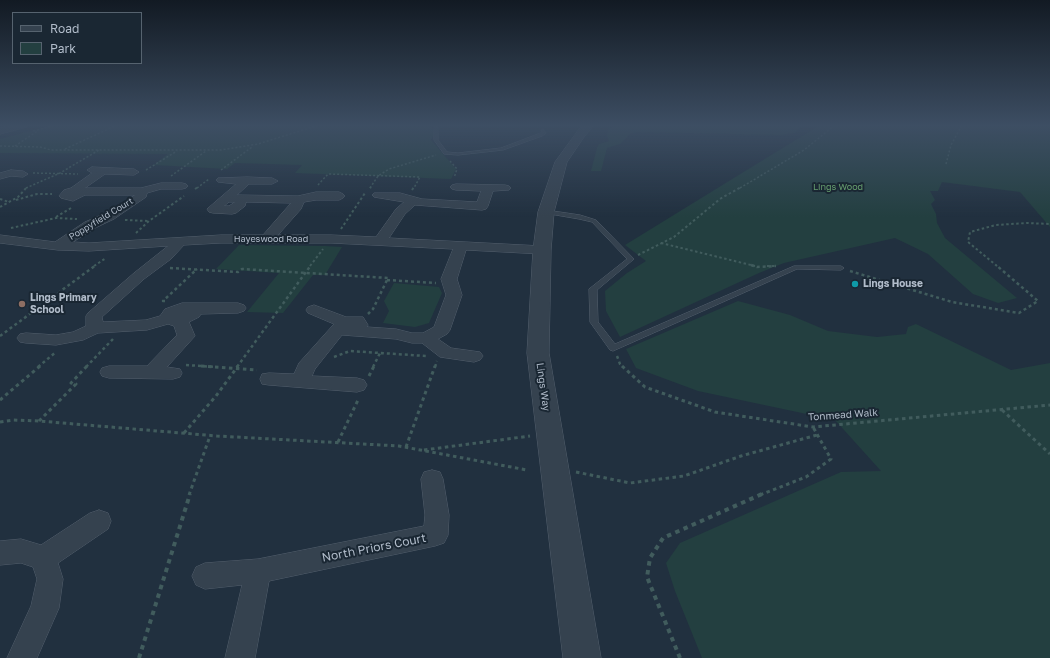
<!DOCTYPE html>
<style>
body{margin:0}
#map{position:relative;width:1050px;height:658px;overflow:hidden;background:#21303f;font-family:"Golos Text",sans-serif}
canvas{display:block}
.legend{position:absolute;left:12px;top:12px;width:130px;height:52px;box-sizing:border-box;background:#1a2733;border:1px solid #56636f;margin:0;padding:5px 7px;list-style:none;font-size:12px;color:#b1bcca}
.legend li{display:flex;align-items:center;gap:8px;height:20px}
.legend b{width:20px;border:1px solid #56636f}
</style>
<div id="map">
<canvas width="1050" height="658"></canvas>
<ul class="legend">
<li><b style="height:5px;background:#35424f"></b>Road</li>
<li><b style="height:11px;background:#233f40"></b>Park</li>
</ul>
</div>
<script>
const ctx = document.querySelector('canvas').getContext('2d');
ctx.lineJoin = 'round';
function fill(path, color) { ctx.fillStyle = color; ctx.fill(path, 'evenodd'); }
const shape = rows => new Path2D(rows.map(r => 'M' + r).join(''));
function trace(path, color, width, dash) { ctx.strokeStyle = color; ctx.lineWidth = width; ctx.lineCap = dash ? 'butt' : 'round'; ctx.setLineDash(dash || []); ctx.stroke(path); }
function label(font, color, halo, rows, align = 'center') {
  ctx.font = font + ' "Golos Text",sans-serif'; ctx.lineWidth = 4; ctx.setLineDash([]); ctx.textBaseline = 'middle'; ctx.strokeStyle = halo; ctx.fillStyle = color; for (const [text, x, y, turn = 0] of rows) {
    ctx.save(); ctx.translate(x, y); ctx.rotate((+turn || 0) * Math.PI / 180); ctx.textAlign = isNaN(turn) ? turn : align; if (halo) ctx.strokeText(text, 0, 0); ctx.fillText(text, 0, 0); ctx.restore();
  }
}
fill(shape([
 [53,125,432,125,434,134,431,140,456,169,451,179,295,173,302,165,235,163,227,169,154,165,168,154,0,153,0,139],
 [615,125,803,125,795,133,779,135,637,132,630,134,620,144,607,148,601,171,591,171,597,148,599,144,609,141,607,136,608,129],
 [820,125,1050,125,1050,227,1020,192,942,182,938,191,930,191,935,200,931,204,936,214,937,223,945,238,1017,298,998,303,973,294,928,254,895,238,784,263,759,273,620,337,606,311,605,291,627,273,646,261,625,245],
 [239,245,325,246,342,247,325,275,313,275,283,313,247,312,279,273,216,269],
 [394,283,439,287,442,293,429,323,415,327,383,323,389,311,384,301],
 [738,301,790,315,828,331,877,337,906,334,908,327,916,324,1011,370,1050,363,1050,658,702,658,675,591,666,563,680,543,841,472,881,471,835,420,698,391,636,368,626,349]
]), '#233f40');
const service = shape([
 [434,125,438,125,438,140,447,152,458,153,501,148,538,134,542,132,541,130,543,129,546,133,542,136,503,150,458,155,444,154,434,140,434,125],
 [546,210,580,215,596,220,634,259,597,290,598,322,615,344,794,266,841,266,844,268,841,270,797,269,613,351,610,350,590,322,589,289,627,259,592,222,579,219,544,213,543,212,546,210]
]);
const minor = shape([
 [92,167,134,169,139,172,134,175,105,174,85,188,141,188,161,183,182,183,186,184,188,186,186,188,182,189,161,189,147,193,146,197,114,219,95,228,73,242,89,243,221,235,263,235,291,203,246,202,245,206,236,213,232,214,213,213,209,212,207,209,236,184,218,182,216,180,218,178,247,177,272,178,278,181,272,184,249,184,237,195,298,196,316,192,339,192,343,194,345,196,343,198,339,200,316,200,304,202,301,209,278,235,331,235,376,237,396,209,404,202,374,197,372,195,374,193,400,193,422,199,477,202,481,191,456,190,452,189,450,187,452,185,456,184,505,185,509,186,511,188,509,190,493,191,488,206,486,209,482,210,415,205,405,214,389,238,542,246,547,247,549,250,547,253,542,254,466,250,457,279,462,295,450,330,447,334,438,339,451,348,480,352,483,356,480,360,474,362,440,357,422,343,412,343,396,339,342,335,315,369,312,376,357,378,364,380,367,385,364,390,357,392,269,385,262,384,260,379,262,374,269,373,294,374,299,363,334,324,308,313,306,310,308,307,314,305,346,317,363,317,368,325,367,327,396,329,412,333,423,333,434,327,446,295,441,279,453,249,331,243,221,243,184,245,171,259,144,279,102,317,103,322,146,320,160,316,165,309,182,303,238,303,244,305,246,308,244,311,238,313,201,314,199,317,189,322,195,336,167,367,180,369,182,373,180,377,173,379,109,378,102,376,100,372,102,368,109,366,147,366,177,335,174,326,168,324,147,330,98,333,83,340,56,345,26,343,20,342,17,338,20,334,26,333,56,335,73,332,86,326,86,316,88,313,134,273,168,246,89,251,58,250,0,243,0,235,55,242,85,222,106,213,135,195,85,195,73,201,61,198,59,196,64,190,71,188,92,173,87,170,92,167],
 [229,202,235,202,229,206,224,206,229,202],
 [11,170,23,171,28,174,23,177,11,176,0,179,0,173,11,170],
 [432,470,440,472,443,479,449,515,448,535,444,543,435,546,269,581,255,658,225,658,242,585,205,589,196,585,192,576,196,567,205,563,258,559,424,526,425,515,421,479,424,472,432,470],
 [99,510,108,513,111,521,108,529,58,563,63,579,59,608,37,658,7,658,31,606,37,579,33,567,21,563,0,565,0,541,21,539,41,545,90,513,99,510]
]);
const tertiary = shape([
 [10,125,29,125,27,127,0,134,0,128,10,125],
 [582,125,594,125,584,137,567,162,554,212,551,250,549,353,601,658,563,658,527,353,533,250,538,212,555,162,582,125]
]);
trace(service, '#535f6d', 1);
trace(minor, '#535f6d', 1);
trace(tertiary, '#535f6d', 1);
trace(shape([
 [33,131,55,125],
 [0,146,40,147,51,150,221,150,258,144,319,125],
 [15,146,39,130],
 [65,149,117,125],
 [450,161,457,169,454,178],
 [946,164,951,145,962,125],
 [146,170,177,151],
 [221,170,252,147],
 [33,173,78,174],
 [171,176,206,151],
 [318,185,328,174,420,177,414,188],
 [26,188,60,173,99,150],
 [197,188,209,179],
 [370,188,378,176,389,169,436,155],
 [740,188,804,150,835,125]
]), '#415c5d', 1.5, [2, 2]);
trace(shape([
 [370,188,371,187],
 [195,189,198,187],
 [412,190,414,187],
 [0,199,9,202],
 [16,200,37,194,52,194],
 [0,207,18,197,27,187],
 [56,217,71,208],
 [125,220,148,221],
 [11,228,56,218,77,219],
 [341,229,365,193],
 [136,233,149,221,184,196],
 [661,243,755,266],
 [638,255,674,237,720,199,741,187],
 [94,266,106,258],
 [310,266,323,249],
 [767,266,776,266],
 [997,266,968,242,970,232,996,225,1027,223,1050,224]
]), '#415c5d', 2, [2.5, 2.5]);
trace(shape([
 [751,265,757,267,776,266],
 [170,268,238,272,242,269,388,278,373,309,368,314],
 [850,271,952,302,1019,313,1038,301,996,265],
 [387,280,436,283],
 [165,301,163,301,197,269],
 [0,336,96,265],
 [617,356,620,364,623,367],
 [334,357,350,351,426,356],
 [186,365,216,367],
 [38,367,56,352],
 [86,367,113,339],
 [237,367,311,265],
 [373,367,380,353],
 [435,367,437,361]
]), '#415c5d', 2.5, [3, 3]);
trace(shape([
 [201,366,257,370],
 [622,366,645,387,715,412,813,427,1050,405],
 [369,376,374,366],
 [0,400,40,366],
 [1002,410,1050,454],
 [39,421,76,384,71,383,87,366],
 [0,422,13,420,39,421,217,436,399,446,527,470],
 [184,433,216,396,238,366],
 [338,442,359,398],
 [406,447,435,366],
 [424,450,530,436],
 [576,472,630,483,684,476,741,456,817,435],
 [189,495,210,436],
 [760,495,806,477,831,459,813,427]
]), '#415c5d', 3, [3.5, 3.5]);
trace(shape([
 [139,658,190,494],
 [680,658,647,577,650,558,663,538,762,494]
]), '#415c5d', 4, [4.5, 4.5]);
fill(service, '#35424f');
fill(minor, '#35424f');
fill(tertiary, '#35424f');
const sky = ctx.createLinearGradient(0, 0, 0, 217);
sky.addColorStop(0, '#121a23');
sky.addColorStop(0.58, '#3d4e63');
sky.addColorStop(1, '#3d4e6300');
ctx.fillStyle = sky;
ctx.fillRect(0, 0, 1050, 217);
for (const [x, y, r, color] of [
 [855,284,4,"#0f9aa8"],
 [22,304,4,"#8d6e63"]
]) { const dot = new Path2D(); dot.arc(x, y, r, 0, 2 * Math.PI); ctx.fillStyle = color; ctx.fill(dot); trace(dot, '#1a2733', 1.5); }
label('9px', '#669d6e', '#1a2733', [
 ["Lings Wood",838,187]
]);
label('9px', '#b1bcca', '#1a2733', [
 ["Poppyfield Court",101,219,-31],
 ["Hayeswood Road",271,239]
]);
label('bold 10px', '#b1bcca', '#1a2733', [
 ["Lings House",863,284],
 ["Lings Primary",30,298],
 ["School",30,310]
], 'left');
label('10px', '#b1bcca', '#1a2733', [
 ["Lings Way",543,387,82],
 ["Tonmead Walk",843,415,-4]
]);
label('12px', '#b1bcca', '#1a2733', [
 ["North Priors Court",374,548,-11]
]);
</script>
